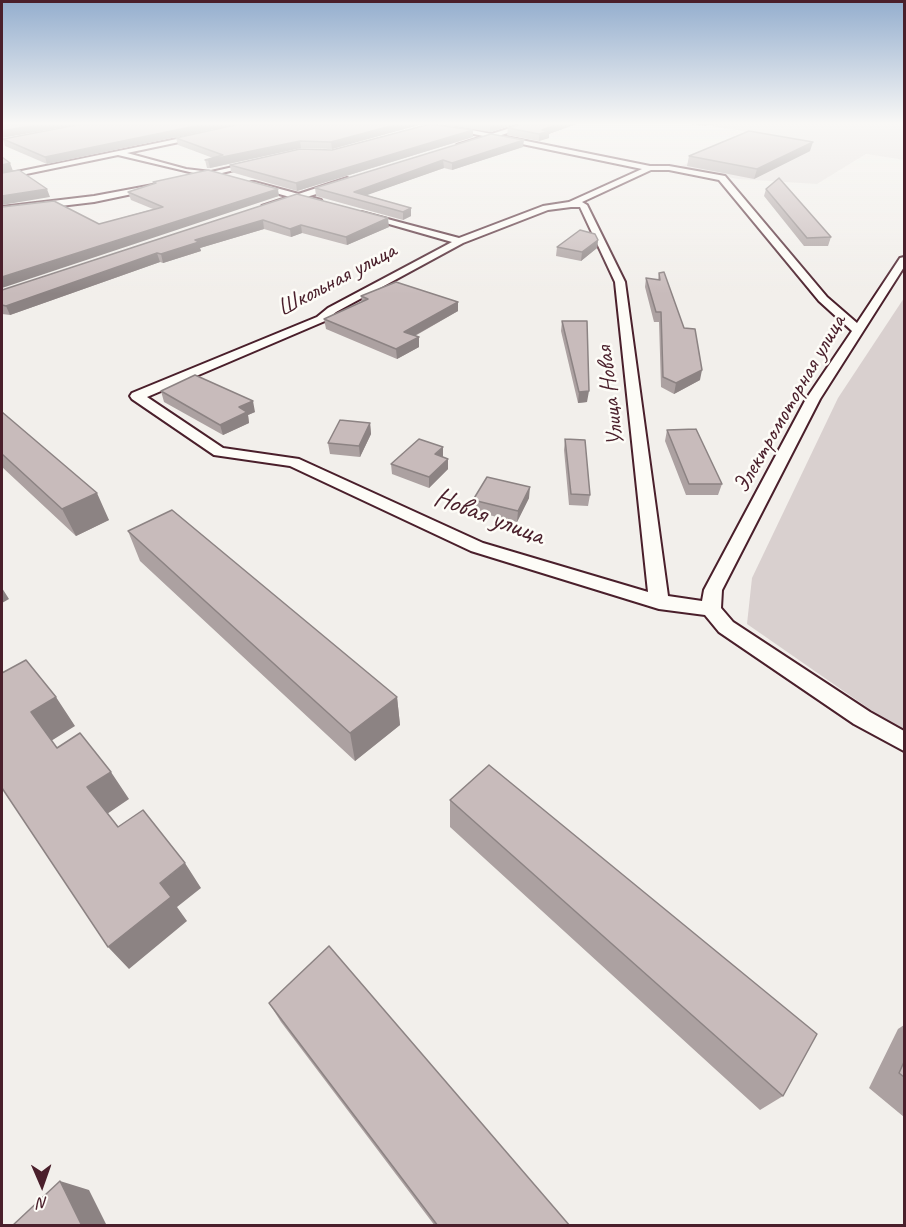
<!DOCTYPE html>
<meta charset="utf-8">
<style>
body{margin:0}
#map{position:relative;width:906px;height:1227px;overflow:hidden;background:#f2efeb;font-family:Caveat,sans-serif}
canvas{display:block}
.frame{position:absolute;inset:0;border:3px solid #4a1f2b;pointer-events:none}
.north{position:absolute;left:12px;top:1155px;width:60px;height:60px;-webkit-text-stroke:4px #fdfcf7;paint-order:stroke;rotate:178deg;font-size:16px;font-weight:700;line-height:24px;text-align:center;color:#4a1f2b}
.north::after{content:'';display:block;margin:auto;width:21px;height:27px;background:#4a1f2b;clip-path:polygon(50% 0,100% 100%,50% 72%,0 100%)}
</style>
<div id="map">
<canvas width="906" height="1227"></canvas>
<div class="frame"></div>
<div class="north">N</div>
</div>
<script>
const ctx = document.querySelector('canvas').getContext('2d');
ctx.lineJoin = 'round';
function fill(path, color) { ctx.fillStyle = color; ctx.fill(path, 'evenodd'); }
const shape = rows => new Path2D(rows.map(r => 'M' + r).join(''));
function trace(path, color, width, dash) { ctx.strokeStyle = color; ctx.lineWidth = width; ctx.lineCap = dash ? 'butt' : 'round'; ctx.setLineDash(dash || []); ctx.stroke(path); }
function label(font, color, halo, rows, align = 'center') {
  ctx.font = font + ' Caveat,sans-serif'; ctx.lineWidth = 5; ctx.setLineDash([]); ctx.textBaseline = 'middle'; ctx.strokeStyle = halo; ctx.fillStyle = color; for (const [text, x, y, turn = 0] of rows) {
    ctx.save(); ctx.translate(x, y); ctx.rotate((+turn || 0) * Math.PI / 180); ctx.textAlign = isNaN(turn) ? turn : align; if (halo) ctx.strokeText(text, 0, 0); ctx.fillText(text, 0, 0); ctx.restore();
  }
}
fill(shape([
 [697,123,904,123,904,160,866,154,817,184,738,179,677,168,752,133]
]), '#e5dfdd');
fill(shape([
 [904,298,904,733,747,624,752,578,838,398]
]), '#d9d0cf');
const minor = shape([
 [447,125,650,166,669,166,725,176,827,297,857,323,900,258,904,257,904,267,820,399,722,590,721,608,733,622,870,712,904,731,904,751,854,724,719,632,705,615,659,609,471,551,290,466,214,455,132,399,130,396,132,393,317,317,328,308,452,242,361,216,361,212,459,238,543,206,569,202,642,169,445,128,447,125],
 [651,170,669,170,719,180,819,301,852,331,806,399,704,590,702,601,668,596,625,282,587,205,582,202,651,170],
 [571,207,580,207,615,282,648,592,483,543,299,459,223,448,147,397,325,321,336,312,463,243,548,210,571,207],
 [201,134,203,137,127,153,186,169,211,172,255,162,259,164,193,180,189,178,190,176,198,174,118,155,2,179,2,175,201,134],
 [254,182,321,200,322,202,318,205,251,186,251,182,254,182],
 [153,185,157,187,156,189,94,202,2,213,2,207,94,196,153,185]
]);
const tertiary = shape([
 [526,123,538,123,465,147,457,145,526,123],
 [347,178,352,181,351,183,272,208,264,208,262,206,347,178]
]);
trace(minor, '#4a1f2b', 4);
trace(tertiary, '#4a1f2b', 4);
fill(minor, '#fdfcf7');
fill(tertiary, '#fdfcf7');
fill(shape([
 [243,123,47,164,5,146,3,139],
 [426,123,332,149,301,148,210,168,207,168,205,160,213,158,178,145,176,138],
 [435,123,519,123,490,132],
 [526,123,579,123,549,134,549,138,539,141,507,135,508,128],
 [685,123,714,123,705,126],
 [491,134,523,147,452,170,444,168,366,195,411,208,411,216,403,220,316,196,315,188],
 [473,137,297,191,231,172,230,165,332,150],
 [810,151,754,179,687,166,689,156],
 [153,182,279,196,99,224,153,209,131,200,128,192,153,184],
 [766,189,831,237,828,246,804,246,764,196],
 [297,194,389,227,347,245,302,233,291,237,264,229,200,248,201,251,163,263,160,262,10,315,2,314,2,290],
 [598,240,597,248,581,261,556,256,557,247],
 [659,273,700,380,674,394,661,387,659,322,654,322,645,287,646,278,658,280],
 [361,296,458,311,415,336,419,337,419,347,397,359,326,329,324,319,362,302],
 [562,321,587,402,578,403,561,331],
 [161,391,255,412,248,415,249,423,223,435,164,402],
 [2,412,109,520,76,536,2,467],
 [370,423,371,434,360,457,330,454,328,443],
 [667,430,722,484,718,495,686,495,665,441],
 [565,439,590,495,588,506,569,505,564,450],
 [443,457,448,469,429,488,392,474,391,464],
 [529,498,517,522,473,511,473,500],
 [128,531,397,697,400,725,355,761,140,561],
 [450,800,783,1096,760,1110,450,827],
 [269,1003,570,1226,435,1226,281,1022],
 [904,1025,904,1117,869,1088,898,1029]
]), '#aca1a1');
fill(shape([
 [47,123,87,123,2,138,2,131],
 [210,123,243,123,47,164,45,157],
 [402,123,426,123,332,149,331,142],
 [498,123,519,123,490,132,490,125],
 [561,123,579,123,549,134,549,138,539,141,539,134,542,130],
 [705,123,714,123,705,126],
 [473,130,473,137,297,191,296,183],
 [524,140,523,147,452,170,452,163],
 [300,141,301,148,210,168,208,160],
 [813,142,810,151,754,179,757,169],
 [443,160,444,168,356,199,354,192],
 [10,163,13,171,2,173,2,165],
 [47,189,50,197,2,205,2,206,2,196],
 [278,189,279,196,2,288,2,277],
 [411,208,411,216,403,220,403,212],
 [388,218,389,227,347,245,346,237],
 [263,220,264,229,200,248,201,251,163,263,161,254,195,240],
 [301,225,302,233,291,237,290,229],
 [598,240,597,248,581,261,582,252],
 [157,253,160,262,10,315,6,306],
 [458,302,458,311,405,341,404,332],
 [419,337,419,347,397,359,396,349],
 [702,370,700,380,674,394,676,383],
 [589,391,587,402,578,403,579,392],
 [253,401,255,412,248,415,249,423,223,435,220,425,239,407],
 [370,423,371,434,360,457,359,446],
 [443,447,443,458,435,454],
 [448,459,448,469,429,488,429,477],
 [530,487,529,498,517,522,518,511],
 [97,493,109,520,76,536,62,509],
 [2,588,9,599,2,603],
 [56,697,75,726,51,741,31,712],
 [397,697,400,725,355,761,350,733],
 [111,772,129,799,107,814,87,787],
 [185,863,201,888,177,907,187,921,129,969,108,947,160,883],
 [60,1181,89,1190,107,1226,82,1226]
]), '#8c8383');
const building = shape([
 [2,123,47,123,2,131,2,123],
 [87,123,210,123,45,157,3,139,87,123],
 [244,123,402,123,331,142,300,141,208,160,205,160,223,155,176,138,244,123],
 [476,123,498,123,490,125,476,123],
 [526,123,561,123,542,130,549,131,539,134,508,128,526,123],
 [430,124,473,130,296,183,230,165,300,149,332,150,430,124],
 [749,131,813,142,757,169,689,156,749,131],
 [491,134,524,140,452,163,443,160,354,192,411,208,403,212,315,188,491,134],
 [2,157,10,163,2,165,2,157],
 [19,170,47,189,2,196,2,173,19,170],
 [208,170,278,189,2,277,2,207,54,201,99,224,163,207,128,192,156,183,153,182,208,170],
 [779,178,831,237,807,238,766,189,779,178],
 [297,194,388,218,346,237,301,225,290,229,263,220,195,240,199,242,161,254,157,253,6,306,2,305,2,290,297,194],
 [580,230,595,234,598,240,582,252,557,247,580,230],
 [664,272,684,328,695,329,702,370,676,383,663,377,661,312,656,312,646,278,660,280,659,273,664,272],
 [396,282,458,302,404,332,419,337,396,349,324,319,368,299,361,296,396,282],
 [562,321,587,321,589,391,579,392,562,321],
 [195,375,253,401,239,407,247,412,220,425,161,391,195,375],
 [2,412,97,493,62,509,2,454,2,412],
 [340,420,370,423,359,446,328,443,340,420],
 [696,429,722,484,689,484,667,430,696,429],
 [419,439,443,447,435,454,448,459,429,477,391,464,419,439],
 [565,439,585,440,590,495,571,494,565,439],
 [487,477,530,487,518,511,473,500,487,477],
 [172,510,397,697,350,733,128,531,172,510],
 [26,660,56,697,31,712,57,748,80,733,111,772,87,787,118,827,143,810,185,863,160,883,171,897,108,947,2,788,2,673,26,660],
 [489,765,817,1034,783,1096,450,800,489,765],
 [329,946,570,1226,438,1226,269,1003,329,946],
 [904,1062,904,1077,899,1073,904,1062],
 [60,1181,82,1226,12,1226,60,1181]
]);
fill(building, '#c8bbbb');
trace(building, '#8c8383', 1.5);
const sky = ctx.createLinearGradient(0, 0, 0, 294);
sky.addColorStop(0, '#94aece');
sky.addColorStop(0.42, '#f9f8f6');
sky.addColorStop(1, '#f9f8f600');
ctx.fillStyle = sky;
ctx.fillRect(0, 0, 906, 294);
label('24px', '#4a1f2b', '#fdfcf7', [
 ["Школьная улица",337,280,-28],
 ["Улица Новая",611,396,-97],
 ["Электромоторная улица",790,404,-60]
]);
label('28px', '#4a1f2b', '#fdfcf7', [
 ["Новая улица",489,517,21]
]);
</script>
